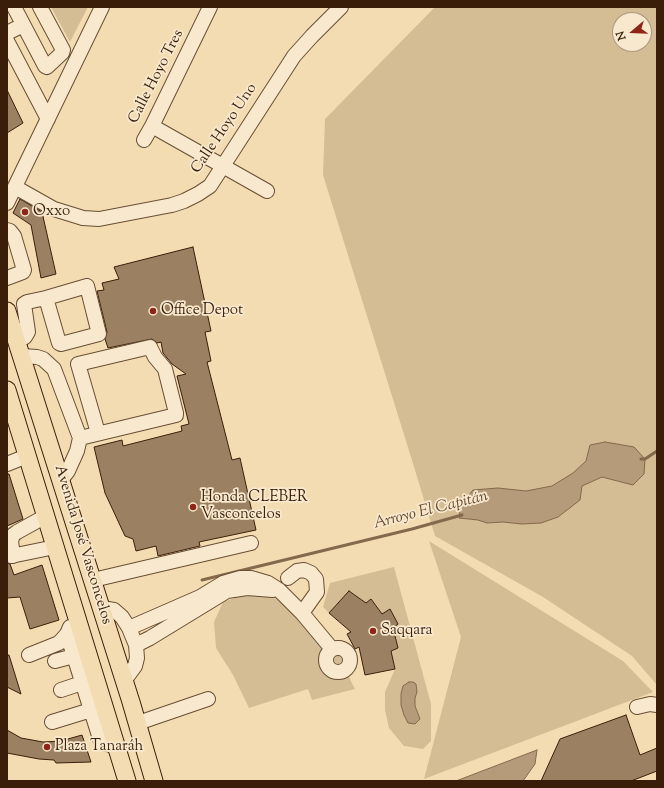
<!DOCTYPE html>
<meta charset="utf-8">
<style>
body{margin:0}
#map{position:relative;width:664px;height:788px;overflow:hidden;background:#f4dcb2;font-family:"Sorts Mill Goudy",serif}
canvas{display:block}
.frame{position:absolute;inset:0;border:8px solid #3a1e0a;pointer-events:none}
.north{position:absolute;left:612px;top:12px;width:40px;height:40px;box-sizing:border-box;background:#f8e8cd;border:1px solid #ac977f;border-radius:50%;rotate:251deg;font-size:11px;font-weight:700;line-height:16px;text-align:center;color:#3a1e0a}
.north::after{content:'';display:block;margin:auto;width:14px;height:18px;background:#8f2418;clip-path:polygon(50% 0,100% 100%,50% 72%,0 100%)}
</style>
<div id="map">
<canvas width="664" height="788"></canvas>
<div class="frame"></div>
<div class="north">N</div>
</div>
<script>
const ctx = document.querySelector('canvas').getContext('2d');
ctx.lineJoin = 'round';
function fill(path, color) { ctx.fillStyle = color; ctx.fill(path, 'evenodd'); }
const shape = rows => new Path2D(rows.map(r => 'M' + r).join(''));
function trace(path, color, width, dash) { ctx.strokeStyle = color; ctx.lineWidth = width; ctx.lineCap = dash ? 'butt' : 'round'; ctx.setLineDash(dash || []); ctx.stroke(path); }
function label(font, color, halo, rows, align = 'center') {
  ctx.font = font + ' "Sorts Mill Goudy",serif'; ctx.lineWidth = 3.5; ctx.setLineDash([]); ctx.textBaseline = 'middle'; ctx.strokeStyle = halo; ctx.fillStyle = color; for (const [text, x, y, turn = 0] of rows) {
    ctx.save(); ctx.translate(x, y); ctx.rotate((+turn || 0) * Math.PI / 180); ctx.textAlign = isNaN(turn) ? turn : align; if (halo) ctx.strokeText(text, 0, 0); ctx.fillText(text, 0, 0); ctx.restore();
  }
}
fill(shape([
 [51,7,88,7,70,42],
 [435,7,657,7,657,685,632,656,543,597,435,536,411,457,323,175,325,119],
 [620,20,644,20,644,44,620,44],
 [429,541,623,661,653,692,424,779,461,637],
 [394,567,431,704,431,741,423,749,404,746,389,728,385,710,385,692,395,669,391,651,398,648,393,628,398,624,390,610,382,614,371,599,366,603,349,591,329,613,323,607,330,583],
 [245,594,268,595,293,607,322,644,320,655,320,662,325,673,329,676,336,678,343,678,349,677,355,689,312,700,308,689,249,708,233,675,216,648,214,622,223,602],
 '329 660a9 9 0 1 1 18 0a9 9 0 1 1-18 0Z'
]), '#d4bc95');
const water = shape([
 [605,442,634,447,645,459,644,474,633,485,602,477,582,486,580,500,558,517,541,523,522,524,503,522,487,523,478,520,459,518,461,505,473,490,498,488,526,491,552,486,573,473,586,461,590,445,605,442],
 [409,682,413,682,416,684,417,692,415,698,415,706,420,719,415,724,408,723,404,715,401,705,401,694,403,686,409,682],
 [537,750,535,764,523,781,456,781,537,750]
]);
fill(water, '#b59b79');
trace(water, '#84694d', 1);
trace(shape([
 [641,459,645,459,657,451],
 [202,580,412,529,462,515]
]), '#84694d', 3);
const building = shape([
 [7,90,23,123,7,133,7,90],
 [20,199,42,212,56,274,41,278,31,225,13,213,20,199],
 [193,247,211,331,205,332,211,361,207,362,232,460,240,458,256,530,199,542,200,546,158,556,156,546,136,551,133,539,125,536,105,493,94,447,122,440,123,446,182,431,181,426,189,424,177,376,186,374,172,364,163,353,161,342,157,343,152,339,108,348,105,339,107,332,97,291,104,290,102,283,119,279,114,267,193,247],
 [7,474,9,474,23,519,7,526,7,474],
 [7,563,10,564,14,575,42,565,59,620,30,629,20,597,7,598,7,563],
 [349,591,366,603,371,599,382,614,390,609,398,624,393,628,398,648,391,651,395,669,365,675,359,647,355,649,347,634,351,632,329,613,349,591],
 [7,655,9,655,21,694,7,687,7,655],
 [626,715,640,755,657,748,657,771,631,781,541,781,560,739,626,715],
 [7,730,21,738,43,742,61,741,82,735,91,762,56,763,54,760,39,759,7,753,7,730]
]);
fill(building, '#9b8161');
trace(building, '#3a1e0a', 1);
const minor = shape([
 [14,7,45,66,47,67,62,53,63,50,40,7],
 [7,33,23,25],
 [7,41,48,119],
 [152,126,267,191],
 [144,140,152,126,210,7],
 [15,187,54,209,83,218,99,219,172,205,184,201,198,194,210,186,294,56,312,36,341,7],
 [7,203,102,7],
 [7,230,10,231,14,236,24,270,23,272,7,278],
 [87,286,99,334,61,344,59,343,46,298,87,286],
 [17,341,25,337,28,332,24,304,27,302,46,298],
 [22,356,37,357,43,359,54,369,80,438,77,451,68,471,61,480],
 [80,438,176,415,176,413,165,369,155,357,150,347,78,364,98,433],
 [7,464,27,456],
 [11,556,55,547],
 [13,556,11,541,13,535,17,532,46,516],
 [288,578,297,571,304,570,311,573,316,579,317,592,302,613],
 [93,580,251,543],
 [102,608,114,610,122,617,129,628,136,645,137,658,135,666,124,681],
 [129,628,200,597,223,583,240,578,251,578,268,583,279,590,302,613,332,649],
 [67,634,91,710],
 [136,645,150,638,227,591,247,588,273,590],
 '326 660a12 12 0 1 1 24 0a12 12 0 1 1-24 0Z',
 [29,655,59,643,67,634,70,627],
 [55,661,74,656],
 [61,690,82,683],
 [637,707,650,704,657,705],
 [52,722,91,710,101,742,116,747],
 [138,723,208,699]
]);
const major = shape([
 [7,311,131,702,154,781],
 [7,390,127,781]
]);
trace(minor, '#684e34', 16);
trace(major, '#3a1e0a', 19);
trace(minor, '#f8e8cd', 14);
trace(major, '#f4dcb2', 17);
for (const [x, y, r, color] of [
 [25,212,4,"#8f2418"],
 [153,311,4,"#8f2418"],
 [193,507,4,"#8f2418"],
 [373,631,4,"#8f2418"],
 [47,747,4,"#8f2418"]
]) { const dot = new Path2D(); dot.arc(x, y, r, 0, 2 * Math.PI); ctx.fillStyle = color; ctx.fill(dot); trace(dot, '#f8e8cd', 1.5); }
label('15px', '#3a1e0a', '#f8e8cd', [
 ["Calle Hoyo Tres",157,77,-63],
 ["Calle Hoyo Uno",225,129,-56],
 ["Avenida José Vasconcelos",82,545,73]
]);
label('15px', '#3a1e0a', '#f8e8cd', [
 ["Oxxo",33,212],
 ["Office Depot",161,311],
 ["Honda CLEBER",201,498],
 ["Vasconcelos",201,515],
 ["Saqqara",381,631],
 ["Plaza Tanaráh",55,747]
], 'left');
label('italic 16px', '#654a31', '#f8e8cd', [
 ["Arroyo El Capitán",431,511,-14]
]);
</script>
